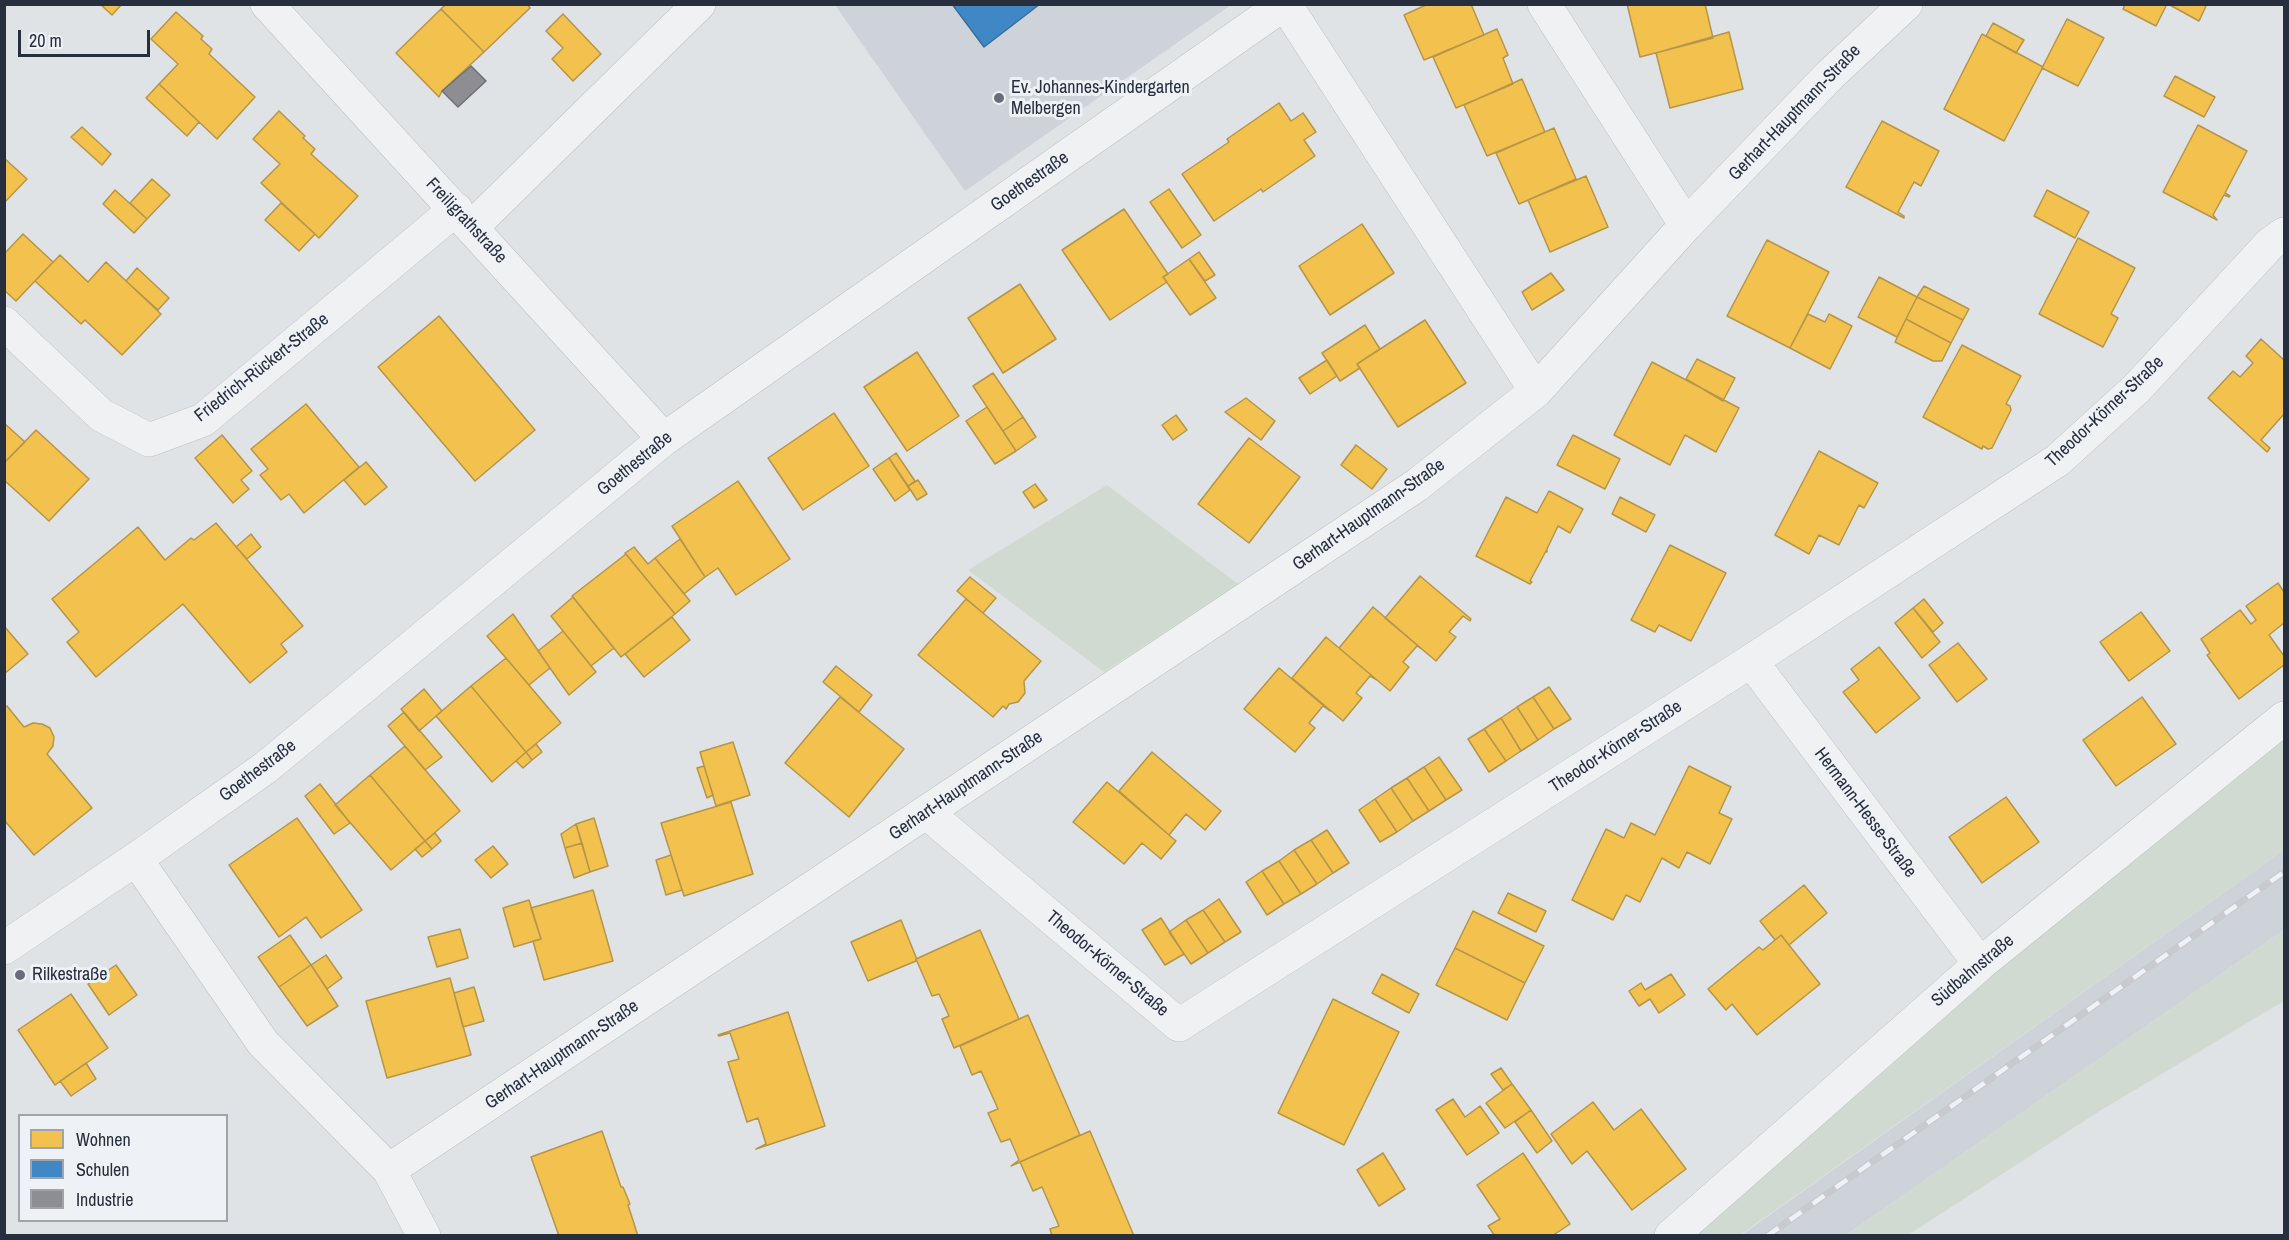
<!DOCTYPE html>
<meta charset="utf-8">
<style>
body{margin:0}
#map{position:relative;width:2289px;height:1240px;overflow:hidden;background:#e0e3e6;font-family:"Archivo Narrow",sans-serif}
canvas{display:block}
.frame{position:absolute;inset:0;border:6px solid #272f3f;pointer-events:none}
.legend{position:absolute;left:18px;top:1114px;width:210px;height:108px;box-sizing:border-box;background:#eef1f6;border:2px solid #9ea3ad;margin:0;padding:8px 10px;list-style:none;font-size:18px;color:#272f3f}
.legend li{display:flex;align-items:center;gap:12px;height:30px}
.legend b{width:30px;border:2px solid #9ea3ad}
.scale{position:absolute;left:18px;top:30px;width:132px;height:27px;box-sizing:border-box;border:3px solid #272f3f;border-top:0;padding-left:8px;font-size:18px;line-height:21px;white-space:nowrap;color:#272f3f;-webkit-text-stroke:4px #eef1f6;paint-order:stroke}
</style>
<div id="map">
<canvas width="2289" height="1240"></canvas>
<div class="frame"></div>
<ul class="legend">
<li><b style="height:16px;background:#f2c14e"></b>Wohnen</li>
<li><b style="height:16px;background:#3f88c5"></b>Schulen</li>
<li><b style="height:16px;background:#8d8d92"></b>Industrie</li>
</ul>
<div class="scale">20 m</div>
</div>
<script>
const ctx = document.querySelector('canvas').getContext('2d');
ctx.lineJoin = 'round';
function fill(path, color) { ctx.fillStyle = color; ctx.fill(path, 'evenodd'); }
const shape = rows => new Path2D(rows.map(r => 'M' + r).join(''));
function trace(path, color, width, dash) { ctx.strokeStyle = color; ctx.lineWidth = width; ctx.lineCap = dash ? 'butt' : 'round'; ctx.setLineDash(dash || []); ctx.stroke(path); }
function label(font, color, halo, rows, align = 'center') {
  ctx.font = font + ' "Archivo Narrow",sans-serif'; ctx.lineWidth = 6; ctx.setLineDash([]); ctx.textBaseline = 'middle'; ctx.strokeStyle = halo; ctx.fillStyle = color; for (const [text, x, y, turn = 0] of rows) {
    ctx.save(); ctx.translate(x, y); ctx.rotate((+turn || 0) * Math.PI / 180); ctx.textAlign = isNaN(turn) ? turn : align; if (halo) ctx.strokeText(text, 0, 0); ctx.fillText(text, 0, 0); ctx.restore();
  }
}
fill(shape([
 [835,5,1231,5,965,191],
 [2284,850,2284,930,1846,1235,1740,1236]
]), '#ced2d9');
fill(shape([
 [1107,485,1238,584,1104,672,968,570],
 [2284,734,2284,850,1740,1235,1694,1236,2013,953],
 [2284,930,2284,1001,2098,1112,1908,1235,1846,1235]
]), '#d0dad1');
const homes = shape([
 [100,4,122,4,112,15,100,4],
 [446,4,527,4,530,8,484,52,441,9,446,4],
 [1428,4,1471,4,1484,35,1424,60,1404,15,1428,4],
 [1627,4,1705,4,1713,38,1640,57,1627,4],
 [2125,4,2167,4,2156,26,2123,9,2125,4],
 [2168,4,2207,4,2199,21,2168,4],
 [441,9,484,52,442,91,439,97,396,53,441,9],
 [176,12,203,36,201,39,212,49,209,54,255,97,217,139,159,84,178,64,151,39,176,12],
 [563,14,601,54,573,81,552,59,563,48,546,31,563,14],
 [2067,19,2104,38,2078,86,2042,68,2067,19],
 [1993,23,2024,40,2016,53,1986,36,1993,23],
 [1497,29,1508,55,1503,58,1513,84,1456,108,1433,57,1497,29],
 [1729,32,1743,89,1670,108,1656,53,1729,32],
 [1982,34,2043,67,2004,141,1944,109,1982,34],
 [2175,76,2215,97,2204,117,2164,96,2175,76],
 [1522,79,1545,132,1487,156,1464,105,1522,79],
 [159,84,199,122,187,136,146,98,159,84],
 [1279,103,1291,121,1303,113,1316,132,1304,140,1315,156,1263,192,1261,189,1214,221,1182,174,1229,142,1227,139,1279,103],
 [279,111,305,136,303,138,315,149,311,154,358,196,319,238,261,183,280,164,253,139,279,111],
 [1882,121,1939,151,1921,186,1914,182,1898,212,1904,216,1904,218,1846,187,1882,121],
 [2198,125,2247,151,2225,193,2230,196,2229,197,2224,195,2213,215,2217,220,2163,192,2198,125],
 [82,127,111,154,102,165,71,137,82,127],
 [1554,128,1576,179,1519,204,1496,153,1554,128],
 [4,158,27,179,4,203,4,158],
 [1586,176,1608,227,1550,252,1528,200,1586,176],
 [152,179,170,195,147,219,130,203,152,179],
 [1169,189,1201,235,1182,248,1150,202,1169,189],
 [115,190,147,219,134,233,103,204,115,190],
 [2047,190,2089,212,2075,238,2034,216,2047,190],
 [281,203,315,234,299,251,265,220,281,203],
 [1124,209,1168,274,1163,277,1167,282,1110,320,1062,250,1124,209],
 [1362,224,1394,273,1330,315,1299,266,1362,224],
 [23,234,53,262,16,301,4,290,4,254,23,234],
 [2078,238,2135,268,2111,314,2118,318,2103,347,2039,314,2078,238],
 [1767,240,1829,272,1790,348,1727,316,1767,240],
 [1199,252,1215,275,1205,281,1189,259,1199,252],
 [60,255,88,282,106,262,161,314,122,355,85,320,81,324,35,281,60,255],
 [1189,259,1216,298,1190,315,1163,277,1189,259],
 [137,268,169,298,158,310,126,281,137,268],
 [1551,273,1564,290,1532,310,1522,292,1551,273],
 [1879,277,1917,297,1897,337,1858,317,1879,277],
 [1020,284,1056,339,1003,373,968,318,1020,284],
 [1924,286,1969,309,1963,320,1917,297,1924,286],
 [1917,297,1963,320,1951,343,1906,319,1917,297],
 [1808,314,1825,322,1829,314,1852,326,1830,369,1790,348,1808,314],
 [439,316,535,430,475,481,378,367,439,316],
 [1906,319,1951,343,1942,361,1933,361,1895,342,1906,319],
 [1425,320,1466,383,1398,427,1357,364,1425,320],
 [1365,325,1380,349,1357,364,1360,368,1340,381,1322,353,1365,325],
 [2261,339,2284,360,2284,414,2261,440,2270,448,2267,452,2208,398,2233,371,2240,377,2253,363,2246,356,2261,339],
 [1962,345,2021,376,2006,404,2010,406,2011,410,1992,448,1988,449,1983,446,1982,449,1923,417,1962,345],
 [917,352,959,416,907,451,864,387,917,352],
 [1697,359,1735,378,1723,401,1686,379,1697,359],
 [1327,360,1337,376,1310,394,1299,378,1327,360],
 [1652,362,1739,408,1716,452,1685,435,1670,465,1614,435,1652,362],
 [993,373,1023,417,1003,431,973,386,993,373],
 [1246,398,1275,421,1261,440,1225,412,1246,398],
 [306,404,359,467,304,513,289,494,281,500,260,475,268,469,251,449,306,404],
 [987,407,1016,451,995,464,966,421,987,407],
 [834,413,869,466,803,510,768,458,834,413],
 [1176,415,1187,430,1173,440,1162,425,1176,415],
 [1023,417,1036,437,1016,451,1003,431,1023,417],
 [4,423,25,442,4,463,4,423],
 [36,430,89,479,49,521,4,480,4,463,36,430],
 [222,435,252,471,241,480,249,489,233,503,195,458,222,435],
 [1573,435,1620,459,1605,489,1557,465,1573,435],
 [1249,438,1300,477,1249,543,1198,504,1249,438],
 [1356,445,1387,469,1372,489,1341,465,1356,445],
 [1819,451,1878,483,1864,508,1859,505,1839,545,1819,535,1809,554,1775,535,1819,451],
 [896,453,915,481,908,486,889,458,896,453],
 [889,458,910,490,895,501,873,469,889,458],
 [366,462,387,487,365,505,344,480,366,462],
 [918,480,927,494,917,500,908,486,918,480],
 [738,481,790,559,736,595,718,568,705,577,672,526,738,481],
 [1035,484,1047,500,1034,508,1023,492,1035,484],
 [1549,491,1583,509,1570,533,1558,526,1547,549,1547,552,1546,551,1530,581,1532,582,1530,584,1476,556,1506,497,1537,513,1549,491],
 [1620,497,1655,515,1646,532,1612,514,1620,497],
 [216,523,303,626,281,644,287,652,250,683,183,604,96,677,67,642,79,632,52,599,138,527,165,560,191,538,194,540,216,523],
 [251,534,261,547,247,559,236,547,251,534],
 [680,539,705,577,684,594,655,558,680,539],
 [1670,545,1726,573,1691,641,1659,625,1655,632,1631,620,1670,545],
 [634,547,648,564,655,558,690,601,675,614,625,553,634,547],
 [626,554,675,614,621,657,572,596,626,554],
 [1420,576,1471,619,1470,621,1463,616,1449,632,1456,637,1436,661,1385,618,1420,576],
 [970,577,996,598,983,613,957,591,970,577],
 [2278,583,2284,592,2284,623,2269,635,2284,656,2284,665,2239,699,2207,655,2210,653,2201,639,2240,610,2251,624,2256,620,2246,606,2278,583],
 [573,597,614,648,591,666,551,616,573,597],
 [966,599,1041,661,1024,681,1025,693,1018,702,1009,704,1006,709,1003,706,993,717,918,655,966,599],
 [1924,599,1943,623,1933,632,1913,608,1924,599],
 [1373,607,1423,650,1417,646,1403,662,1409,667,1390,691,1339,648,1373,607],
 [1913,608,1940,642,1922,658,1895,623,1913,608],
 [2141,612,2170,651,2129,681,2100,642,2141,612],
 [513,614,550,668,529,685,487,636,513,614],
 [672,617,690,640,644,677,625,654,672,617],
 [4,626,28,654,4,674,4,626],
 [563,631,596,672,569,695,538,651,563,631],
 [1326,637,1377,680,1370,676,1356,693,1362,698,1343,721,1292,678,1326,637],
 [1958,643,1987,679,1957,702,1929,665,1958,643],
 [1879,647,1920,698,1876,733,1843,692,1859,680,1851,669,1879,647],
 [506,658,561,723,526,752,471,686,506,658],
 [836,666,872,695,859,712,823,682,836,666],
 [1279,668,1330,711,1323,706,1309,723,1315,728,1295,752,1244,709,1279,668],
 [471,686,526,752,492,782,436,716,471,686],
 [1549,687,1571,719,1554,729,1533,697,1549,687],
 [424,689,442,711,419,731,401,709,424,689],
 [840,697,904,749,849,817,785,763,840,697],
 [1533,697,1554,729,1538,740,1517,707,1533,697],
 [2142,697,2176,744,2116,786,2083,740,2142,697],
 [7,706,24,727,33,723,42,724,50,728,54,737,53,746,47,754,92,808,34,855,4,820,4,708,7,706],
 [1517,707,1538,740,1521,751,1501,718,1517,707],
 [404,712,442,757,425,770,388,726,404,712],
 [1501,718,1521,751,1506,761,1484,729,1501,718],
 [1484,729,1506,761,1489,772,1468,739,1484,729],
 [733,742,750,795,716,806,700,752,733,742],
 [536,744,542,752,532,760,526,752,536,744],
 [405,746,460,811,425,841,370,775,405,746],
 [526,752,532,760,523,768,516,761,526,752],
 [1152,752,1221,811,1205,830,1186,814,1169,835,1119,791,1152,752],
 [1439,757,1462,790,1446,800,1424,767,1439,757],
 [704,766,713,795,707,798,697,768,704,766],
 [1689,766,1731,787,1719,813,1732,819,1710,864,1687,852,1679,868,1662,858,1640,902,1626,895,1613,920,1572,900,1606,829,1624,838,1631,823,1655,835,1689,766],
 [1424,767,1446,800,1429,811,1407,778,1424,767],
 [370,775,425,841,391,870,335,805,370,775],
 [1407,778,1429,811,1413,821,1391,788,1407,778],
 [1107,782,1176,841,1161,859,1142,843,1124,864,1073,822,1107,782],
 [320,784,350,823,334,834,305,796,320,784],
 [1391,788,1413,821,1397,832,1375,799,1391,788],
 [2006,797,2039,842,1982,883,1949,837,2006,797],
 [1375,799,1397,832,1380,842,1359,810,1375,799],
 [731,802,753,874,684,896,661,823,731,802],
 [297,818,362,910,321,938,306,917,279,937,229,865,297,818],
 [594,818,608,866,590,872,576,824,594,818],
 [576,824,582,843,565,848,561,834,576,824],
 [1327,830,1349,863,1333,873,1311,840,1327,830],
 [435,833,441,841,432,849,425,841,435,833],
 [1311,840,1333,873,1317,884,1294,850,1311,840],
 [425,841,432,849,422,857,415,849,425,841],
 [582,843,590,872,574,878,565,848,582,843],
 [493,846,508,864,491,878,475,860,493,846],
 [1294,850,1317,884,1301,894,1279,861,1294,850],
 [671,855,682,890,666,895,656,860,671,855],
 [1279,861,1301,894,1284,904,1262,871,1279,861],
 [1262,871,1284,904,1267,915,1246,882,1262,871],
 [1804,885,1827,913,1789,945,1781,935,1775,940,1760,921,1804,885],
 [593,890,613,961,544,980,533,941,541,939,531,908,593,890],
 [1508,893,1546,911,1536,932,1498,913,1508,893],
 [1219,899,1241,932,1225,942,1203,910,1219,899],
 [529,900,541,939,514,947,503,908,529,900],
 [1203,910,1225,942,1208,953,1186,920,1203,910],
 [1473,911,1544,946,1525,983,1455,948,1473,911],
 [1161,918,1184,954,1165,965,1142,930,1161,918],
 [901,920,916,957,916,961,868,981,851,942,901,920],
 [1186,920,1208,953,1191,964,1169,932,1186,920],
 [460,929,468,958,437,967,428,937,460,929],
 [980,930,1019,1019,954,1048,942,1019,949,1016,939,994,932,996,916,959,980,930],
 [290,935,311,965,279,987,258,957,290,935],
 [1781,935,1820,984,1757,1035,1732,1004,1726,1010,1708,989,1759,947,1763,950,1781,935],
 [1455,948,1525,983,1507,1020,1436,985,1455,948],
 [326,955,342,978,327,989,311,965,326,955],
 [116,965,137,995,109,1015,88,984,116,965],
 [311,965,338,1006,307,1026,279,987,311,965],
 [1382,974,1419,994,1409,1013,1372,993,1382,974],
 [1671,974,1685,995,1659,1013,1650,999,1639,1006,1629,991,1641,983,1645,990,1671,974],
 [450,978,471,1055,387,1078,366,1001,450,978],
 [474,987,484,1021,463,1027,454,993,474,987],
 [71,994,108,1048,55,1085,18,1030,71,994],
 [1333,999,1399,1032,1344,1145,1278,1113,1333,999],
 [788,1012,825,1126,756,1149,766,1144,758,1118,747,1122,728,1062,739,1059,730,1033,719,1036,718,1035,788,1012],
 [1028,1015,1080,1135,1011,1166,1019,1160,1010,1139,1001,1142,988,1113,998,1109,981,1071,972,1075,960,1046,1028,1015],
 [86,1063,96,1079,71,1096,60,1081,86,1063],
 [1501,1068,1512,1084,1503,1090,1491,1074,1501,1068],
 [1512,1084,1531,1110,1505,1128,1486,1103,1512,1084],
 [1453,1099,1465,1117,1480,1106,1499,1133,1467,1155,1436,1110,1453,1099],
 [1593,1102,1614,1130,1641,1109,1686,1169,1632,1210,1587,1151,1572,1164,1551,1134,1593,1102],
 [1531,1110,1552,1141,1537,1153,1515,1122,1531,1110],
 [602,1131,621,1187,623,1187,630,1204,628,1205,638,1236,559,1236,531,1157,602,1131],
 [1090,1131,1134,1236,1052,1236,1050,1229,1059,1226,1042,1187,1033,1191,1020,1162,1090,1131],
 [1383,1153,1405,1189,1379,1206,1357,1170,1383,1153],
 [1523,1153,1570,1224,1552,1236,1495,1236,1488,1226,1500,1219,1477,1185,1523,1153]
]);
fill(homes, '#f2c14e');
trace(homes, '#b5954a', 1.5);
const schools = shape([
 [952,4,1040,4,984,47,952,4]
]);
fill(schools, '#3f88c5');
trace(schools, '#386d9d', 1.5);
const industry = shape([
 [471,66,486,81,458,107,442,91,471,66]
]);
fill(industry, '#8d8d92');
trace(industry, '#6e7179', 1.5);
const street = shape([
 [267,4,664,439],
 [1285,4,1536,391],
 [1544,4,1686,225],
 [472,227,699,4],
 [4,323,101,415,149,440,203,420,456,209],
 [1751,661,1980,964],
 [927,813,1179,1025,1751,661,2058,460,2137,388,2270,244,2284,234],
 [136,859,263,1043,389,1170,424,1236],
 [4,948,136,859,265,768,664,439,1284,4],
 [389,1170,1417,485,1536,391,1686,225,1801,105,1830,75,1906,4],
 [1671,1236,1980,964,2284,718]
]);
trace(street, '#bec1c4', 34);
trace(street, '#f0f1f2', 33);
const rail = shape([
 [1767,1236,2284,872]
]);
trace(rail, '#c9cacd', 7);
trace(rail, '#eef1f6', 4.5, [14]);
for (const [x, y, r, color] of [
 [999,98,6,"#686e79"],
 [20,975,6,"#686e79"]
]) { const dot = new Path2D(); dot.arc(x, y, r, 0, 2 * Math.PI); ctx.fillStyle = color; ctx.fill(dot); trace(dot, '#eef1f6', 2); }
label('18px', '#272f3f', '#eef1f6', [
 ["Ev. Johannes-Kindergarten",1011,88],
 ["Melbergen",1011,109],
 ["Rilkestraße",32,975]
], 'left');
label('18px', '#272f3f', '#eef1f6', [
 ["Gerhart-Hauptmann-Straße",1795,113,-46],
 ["Goethestraße",1030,182,-35],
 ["Freiligrathstraße",466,221,47],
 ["Friedrich-Rückert-Straße",262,368,-38],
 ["Theodor-Körner-Straße",2105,412,-43],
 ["Goethestraße",635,464,-39],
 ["Gerhart-Hauptmann-Straße",1369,515,-35],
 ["Theodor-Körner-Straße",1616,747,-33],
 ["Goethestraße",258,771,-37],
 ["Gerhart-Hauptmann-Straße",966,786,-34],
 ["Hermann-Hesse-Straße",1865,813,53],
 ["Theodor-Körner-Straße",1107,964,40],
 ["Südbahnstraße",1973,971,-40],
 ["Gerhart-Hauptmann-Straße",562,1055,-34]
]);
</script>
